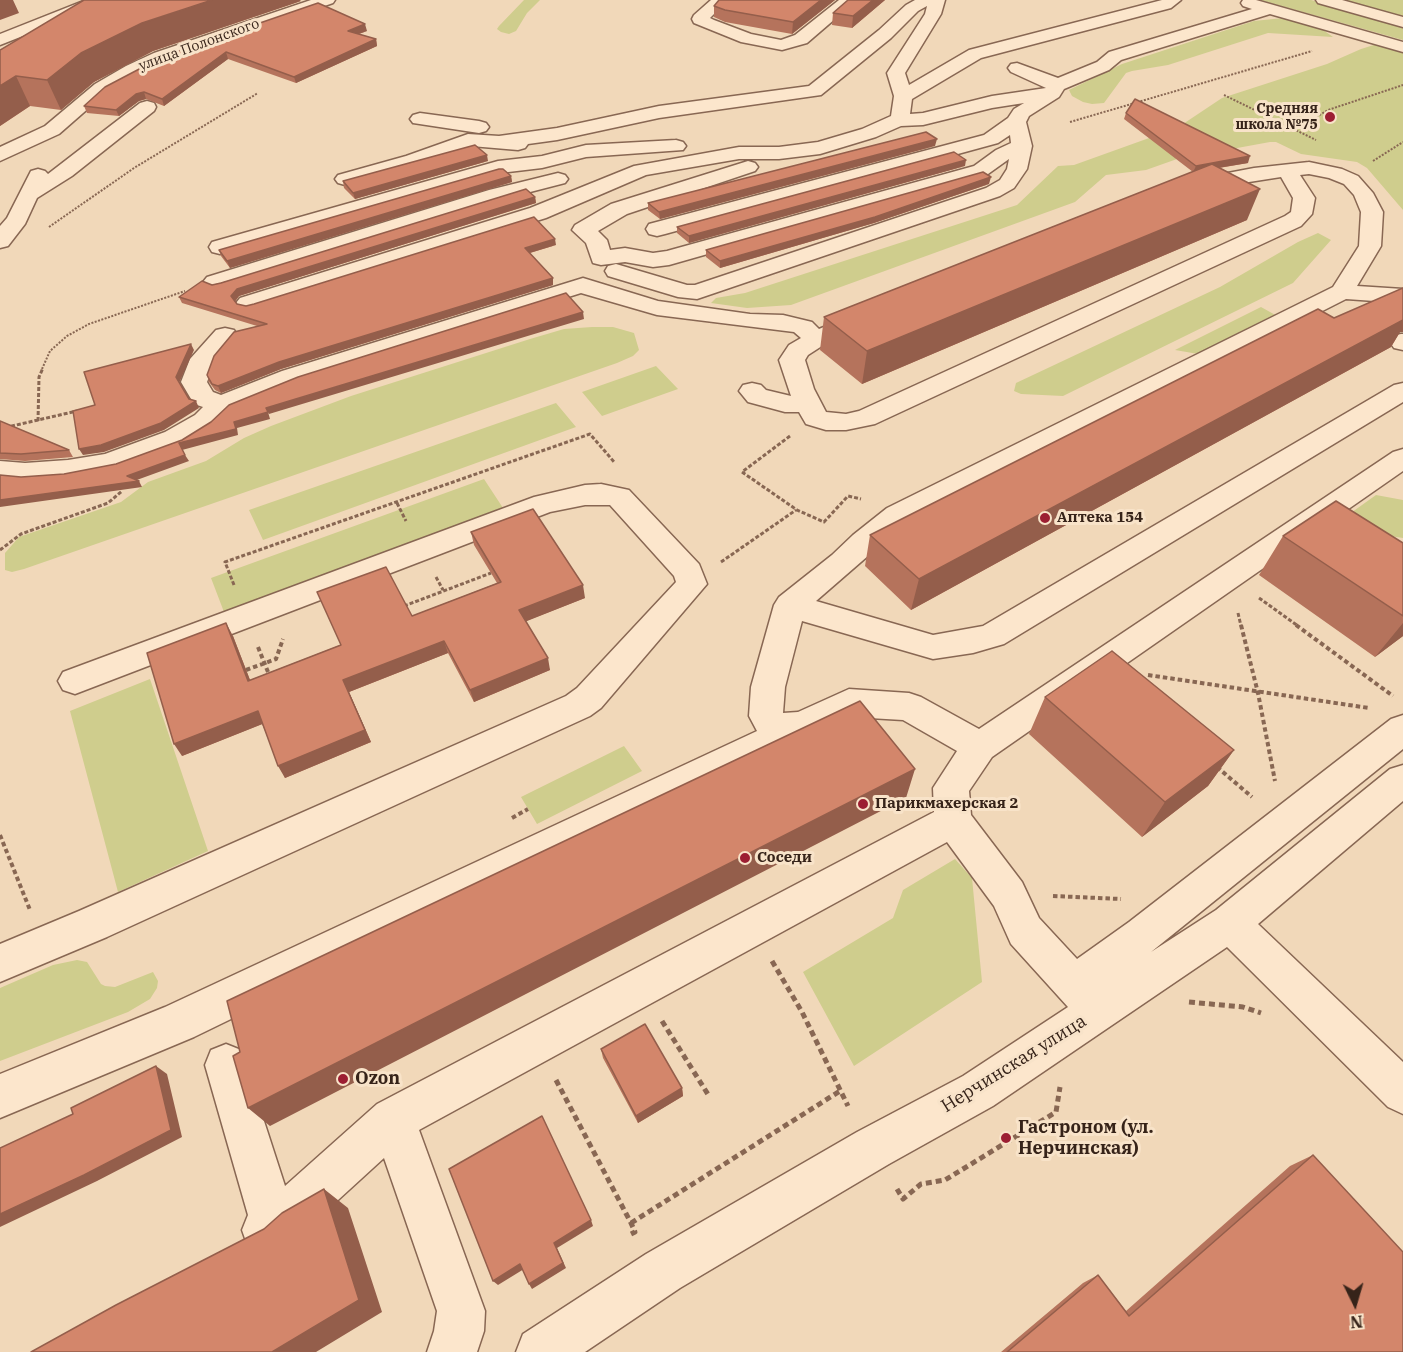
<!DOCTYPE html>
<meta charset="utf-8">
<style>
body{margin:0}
#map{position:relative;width:1403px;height:1352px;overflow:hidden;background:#f1d8b9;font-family:"IBM Plex Serif",serif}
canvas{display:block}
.north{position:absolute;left:1325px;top:1274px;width:60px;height:60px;-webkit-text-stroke:4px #f8e3c9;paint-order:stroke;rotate:175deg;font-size:16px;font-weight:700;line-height:24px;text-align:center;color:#362319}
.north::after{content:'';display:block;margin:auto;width:21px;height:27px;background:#362319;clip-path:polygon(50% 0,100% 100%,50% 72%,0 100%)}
</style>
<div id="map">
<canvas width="1403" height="1352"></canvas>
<div class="north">N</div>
</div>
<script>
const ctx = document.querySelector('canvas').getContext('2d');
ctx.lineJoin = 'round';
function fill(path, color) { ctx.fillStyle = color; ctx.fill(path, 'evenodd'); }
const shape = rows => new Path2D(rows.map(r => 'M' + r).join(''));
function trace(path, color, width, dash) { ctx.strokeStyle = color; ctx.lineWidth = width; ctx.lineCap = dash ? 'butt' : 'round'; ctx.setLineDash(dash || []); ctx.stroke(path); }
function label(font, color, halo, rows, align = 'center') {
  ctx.font = font + ' "IBM Plex Serif",serif'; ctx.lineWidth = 6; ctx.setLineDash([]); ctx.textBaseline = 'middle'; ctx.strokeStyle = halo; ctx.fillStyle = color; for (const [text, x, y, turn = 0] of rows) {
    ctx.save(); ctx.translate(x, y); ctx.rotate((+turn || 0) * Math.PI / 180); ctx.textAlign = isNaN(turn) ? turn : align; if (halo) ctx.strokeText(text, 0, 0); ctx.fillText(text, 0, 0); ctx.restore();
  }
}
fill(shape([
 [524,0,540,0,527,13,516,31,509,34,501,32,497,29,499,26],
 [1260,0,1311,0,1371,16,1403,25,1403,40],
 [1337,0,1403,0,1403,19],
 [1283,18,1319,27,1333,37,1268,33,1168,65,1132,71,1126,73,1104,103,1092,104,1083,102,1072,96,1069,90,1122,64,1254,21],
 [1377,44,1403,50,1403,210,1367,168,1357,162,1301,154,1276,142,1270,142,1177,159,1146,170,1106,175,1075,202,791,305,747,308,711,303,716,298,745,293,1017,205,1058,166,1074,165,1177,128,1222,98,1327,64,1361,49],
 [1318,233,1331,240,1293,283,1063,396,1021,394,1014,391,1016,383,1220,287,1298,242],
 [1261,307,1279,317,1204,355,1175,350],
 [592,327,613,327,634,333,639,350,633,356,617,363,24,569,12,572,5,570,5,553,19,537,121,502,148,482,206,461,244,438,271,426,351,396,530,339,564,329],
 [656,366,678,389,602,416,582,392],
 [556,403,576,427,263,540,249,510],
 [484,479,503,508,224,612,211,578],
 [1376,495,1403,500,1403,538,1377,534,1348,515],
 [150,679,208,851,118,892,70,711],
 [624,746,642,771,537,824,521,797],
 [955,859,972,878,982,982,854,1066,803,972,893,918,903,890],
 [77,960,87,962,101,984,105,986,115,987,153,972,158,981,157,988,150,999,128,1012,0,1061,0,988,53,965]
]), '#cfcd8d');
const minor = shape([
 [86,0,108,0,106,3,0,45,0,34,86,0],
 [311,0,335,0,333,3,166,61,138,74,107,92,59,134,0,161,0,147,45,126,95,84,126,66,154,53,311,0],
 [711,0,728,0,710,18,714,20,751,34,781,40,795,35,839,0,857,0,807,43,782,50,741,42,694,23,692,19,694,15,711,0],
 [915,0,945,0,941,14,905,73,909,85,969,50,1162,0,1181,0,1171,8,981,58,912,99,910,114,923,113,992,96,1046,88,1011,72,1008,68,1011,64,1017,63,1058,78,1097,62,1109,52,1252,9,1243,6,1241,3,1243,0,1256,0,1403,42,1403,52,1270,14,1121,60,1109,70,1064,89,1059,97,1029,116,1026,122,1032,146,1027,169,1014,188,1000,196,697,299,678,297,608,276,605,271,608,266,616,264,687,285,695,285,986,188,1000,180,1007,169,1009,159,988,174,669,265,653,267,625,262,601,265,593,263,586,243,572,230,575,225,611,204,748,161,755,163,758,167,755,171,627,214,598,231,607,240,610,250,625,248,653,253,667,251,974,166,996,150,1011,143,1010,135,998,143,665,234,657,236,649,234,646,229,649,224,984,135,1008,118,1014,109,1024,103,992,108,923,125,901,126,876,137,820,154,779,159,739,159,646,175,546,218,256,308,248,310,240,308,236,303,240,298,530,208,634,166,739,147,779,147,818,142,862,129,891,116,894,96,887,73,925,14,927,6,918,11,891,38,821,95,659,118,557,140,528,144,525,148,518,150,471,146,420,164,345,185,338,183,335,179,338,175,406,156,468,134,499,136,557,128,659,106,809,86,879,30,906,5,915,0],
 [1316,0,1342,0,1403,17,1403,27,1318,3,1316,0],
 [147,101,154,103,156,107,154,111,72,176,37,198,25,224,8,246,0,248,0,226,7,218,31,171,38,169,45,171,48,174,140,103,147,101],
 [420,113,479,121,486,123,489,127,486,131,479,133,413,123,410,119,413,115,420,113],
 [676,140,683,142,686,146,683,150,586,157,542,168,500,173,228,252,220,254,212,252,209,247,212,242,498,161,542,156,586,145,676,140],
 [1309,162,1342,169,1358,176,1373,193,1383,212,1381,246,1357,286,1403,289,1403,303,1346,299,907,522,816,601,933,635,983,626,1394,385,1403,383,1403,402,1004,644,973,653,933,659,802,621,785,687,783,713,798,712,849,689,909,693,921,697,979,729,1393,452,1403,449,1403,471,992,757,969,791,971,815,1022,882,1039,918,1077,959,1129,922,1391,719,1403,715,1403,749,1151,952,1216,910,1390,769,1403,765,1403,801,1258,924,1403,1062,1403,1114,1388,1107,1227,947,993,1106,889,1164,680,1288,585,1352,516,1352,523,1334,646,1254,857,1132,963,1076,1068,1007,1011,944,994,906,947,842,419,1130,485,1311,484,1331,477,1352,427,1352,434,1331,437,1311,384,1158,291,1243,265,1253,248,1247,242,1230,248,1215,205,1065,211,1050,226,1044,241,1050,285,1186,377,1104,934,812,933,788,957,751,903,720,852,717,194,1037,0,1118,0,1074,165,1007,757,731,749,716,751,687,774,605,779,597,832,555,853,535,887,508,1333,287,1359,246,1361,212,1354,195,1344,184,1329,178,1309,174,1300,175,1315,198,1312,214,1301,226,875,424,846,430,826,430,806,424,799,412,785,412,748,402,739,391,743,385,752,383,761,385,766,390,791,396,779,360,789,345,801,338,794,332,657,315,581,293,300,381,231,410,213,427,185,444,119,468,68,478,25,481,0,479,0,461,25,463,68,460,105,454,165,432,195,415,203,407,194,404,181,382,190,359,216,330,225,328,234,330,237,335,215,361,207,382,213,392,221,395,282,371,583,278,658,301,750,314,783,315,812,322,819,329,855,314,864,312,873,314,876,319,873,324,825,344,808,355,805,360,814,389,826,412,846,414,859,411,1285,216,1291,212,1293,198,1281,177,1217,187,1194,195,1187,193,1184,189,1187,185,1212,176,1254,168,1309,162],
 [558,173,565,175,568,179,565,183,503,199,223,287,215,289,207,287,203,282,207,277,489,190,558,173],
 [1401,334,1403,334,1403,350,1394,348,1389,341,1392,336,1401,334],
 [601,484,629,490,699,564,707,584,601,708,590,716,107,937,0,982,0,944,79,911,566,696,577,688,676,582,674,576,610,505,585,505,550,512,75,694,63,690,58,681,63,672,534,497,585,485,601,484]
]);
trace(minor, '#886753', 3);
trace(shape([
 [1224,95,1316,140],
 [1070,122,1312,51],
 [1295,129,1328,110,1403,85],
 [1373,161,1403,142],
 [49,227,134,168,258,93],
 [42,369,50,351,67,336,89,324,185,291]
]), '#886753', 2, [2, 1.5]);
trace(shape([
 [38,421,39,377,43,368],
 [0,431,12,426,77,411],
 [790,436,742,472,797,510,824,522,848,496,861,499],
 [397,503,406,521],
 [0,550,21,534,108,503,122,491],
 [721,562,796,510],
 [436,577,443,590],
 [234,585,225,562,590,434,615,463],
 [1259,598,1298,626],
 [404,606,491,573],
 [1238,613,1241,626]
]), '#886753', 3, [4, 2]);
trace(shape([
 [1241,625,1258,693,1275,781],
 [1296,625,1393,696],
 [258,647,270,677],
 [246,670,276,659,283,639],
 [1148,675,1369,708],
 [1217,767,1252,797],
 [512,818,528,809],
 [0,835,30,910],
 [1053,896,1121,899]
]), '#886753', 4, [4.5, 3]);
trace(shape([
 [772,961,802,1012,848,1106],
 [1189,1002,1243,1007,1261,1013],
 [662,1021,709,1096],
 [556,1080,631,1223,635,1232,631,1234],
 [897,1189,903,1199,921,1184,945,1180,1056,1112,1060,1087],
 [631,1223,840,1091]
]), '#886753', 5, [6, 4]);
fill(minor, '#fce6cc');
fill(shape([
 [835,0,792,34,725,22,714,17,714,6],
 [848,0,885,0,852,28,832,25,833,13],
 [301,1,153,51,94,82,61,110,30,106,0,126,0,50],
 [367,31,359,34,376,39,377,46,296,83,228,59,164,106,146,99,139,101,119,116,87,113,84,106,164,56],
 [1126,113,1248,163,1219,168,1247,220,862,384,820,350,824,317,1193,172,1124,119],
 [935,146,660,219,648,210,648,203],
 [488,161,355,199,344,188,343,181],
 [965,166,689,243,677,233,677,227],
 [511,176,512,182,230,268,221,256,219,250],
 [989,184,874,223,720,268,706,257,706,250],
 [535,197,536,203,239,296,235,301,237,304,246,306,556,245,530,253,553,278,553,285,281,369,221,393,215,390,209,382,207,375,257,326,182,303,179,297,212,285],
 [1334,318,1403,332,1400,332,1391,347,911,610,865,566,870,535],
 [0,421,69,450,73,457,25,461,0,459],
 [471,532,585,598,526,621,550,670,474,702,448,653,349,692,371,742,285,778,262,724,182,756,233,636,250,680,340,645,412,616,497,583,474,545],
 [1283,536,1403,543,1403,636,1375,657,1259,575],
 [1045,697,1234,750,1208,786,1142,837,1029,734],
 [601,1049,682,1088,683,1096,638,1123,603,1058],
 [1313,1155,1403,1352,1001,1352,1083,1283,1098,1275,1126,1311,1290,1166]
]), '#b5735c');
fill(shape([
 [0,0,13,0,19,13,0,20],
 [212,0,300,0,301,1,153,51,94,82,61,110,47,80,81,53,142,23],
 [821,0,835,0,792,34,793,22],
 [873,0,885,0,852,28,853,16],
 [365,24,367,31,350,37,348,31],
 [376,39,377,46,296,83,294,77],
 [226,52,228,59,164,106,162,99],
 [16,76,30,106,0,126,0,86],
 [144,92,146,99,139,101,119,116,116,110,136,94],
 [937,139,935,146,660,219,659,212],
 [487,155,488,161,355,199,353,193],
 [1250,156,1248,163,1193,172,1196,166],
 [966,160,965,166,689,243,689,236],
 [511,176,512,182,230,268,227,261],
 [991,177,989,184,874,223,720,268,720,261],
 [1260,189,1247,220,862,384,867,351],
 [535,197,536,203,239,296,234,303,231,296,237,289],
 [555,239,556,245,526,254,525,248],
 [553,278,553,285,281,369,221,393,218,386,279,362],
 [583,312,584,319,269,414,266,408],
 [1403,313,1403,332,1400,332,1391,347,911,610,919,579],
 [191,344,194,350,179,383,176,377],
 [196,401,199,408,164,430,104,452,83,455,79,449],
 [268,412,270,419,237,428,238,435,182,450,179,443,234,422],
 [185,455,189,461,134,481,139,481,142,487,0,507,0,500,127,476],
 [583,585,585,598,522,623,519,610],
 [226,623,233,636,255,693,248,681],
 [1403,623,1403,636,1375,657],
 [444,641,448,653,349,692,371,742,285,778,278,766,343,680],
 [548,658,550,670,474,702,470,690],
 [258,711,265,723,182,756,174,744],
 [1234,750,1208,786,1142,837,1165,802],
 [915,769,906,798,270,1126,248,1108],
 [156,1066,167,1074,182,1137,97,1181,0,1227,0,1214],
 [682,1088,683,1096,638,1123,636,1116],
 [324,1189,348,1208,382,1312,316,1352,272,1352],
 [591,1220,593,1226,557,1248,566,1268,532,1289,529,1284,554,1243],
 [520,1264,524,1269,498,1285,493,1281]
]), '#945e4b');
const building = shape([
 [84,0,212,0,142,23,81,53,47,80,16,76,0,86,0,50,84,0],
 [719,0,821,0,793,22,725,10,714,6,719,0],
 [848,0,873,0,853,16,833,13,848,0],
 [318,3,365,24,348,31,376,39,294,77,226,52,162,99,144,92,136,94,116,110,84,106,105,87,164,56,318,3],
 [1135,99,1250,156,1196,166,1126,113,1135,99],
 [926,132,937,139,659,212,648,203,926,132],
 [475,145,487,155,353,193,343,181,475,145],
 [954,152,966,160,689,236,677,227,954,152],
 [1212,164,1260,189,867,351,824,317,1212,164],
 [499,169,503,169,511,176,227,261,219,250,499,169],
 [983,172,991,177,875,217,720,261,706,250,983,172],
 [526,189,535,197,237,289,231,296,237,304,246,306,254,304,534,217,555,239,525,248,553,278,279,362,218,386,212,384,207,375,214,356,234,332,267,324,179,297,202,281,212,285,221,283,526,189],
 [1403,288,1403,320,919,579,870,535,1318,309,1334,318,1403,288],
 [566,293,583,312,266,408,268,412,234,422,236,429,179,443,185,455,127,476,139,481,0,500,0,475,21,477,64,474,116,464,182,440,211,422,229,405,298,377,566,293],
 [191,344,176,377,189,399,196,401,161,423,101,445,79,449,73,411,95,405,84,372,191,344],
 [0,421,69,450,21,454,0,453,0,421],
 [1336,501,1403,543,1403,616,1283,536,1336,501],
 [533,509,583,585,519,610,548,658,470,690,444,641,343,680,365,730,278,766,258,711,174,744,147,653,226,623,248,681,341,645,317,592,386,567,412,616,501,582,471,532,533,509],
 [1112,651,1234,750,1165,802,1045,697,1112,651],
 [860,701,915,769,248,1108,233,1056,240,1052,227,1001,860,701],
 [645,1024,682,1088,636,1116,601,1049,645,1024],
 [156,1066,171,1130,84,1175,0,1214,0,1148,73,1114,71,1108,156,1066],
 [542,1116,591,1220,554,1243,563,1263,529,1284,520,1264,493,1281,449,1169,542,1116],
 [1313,1155,1403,1252,1403,1352,1007,1352,1098,1275,1129,1316,1313,1155],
 [324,1189,359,1300,272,1352,31,1352,116,1305,264,1229,282,1213,324,1189]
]);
fill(building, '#d3866b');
trace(building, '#945e4b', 1.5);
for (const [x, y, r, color] of [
 [1330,117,6,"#9c1e32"],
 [1045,518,6,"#9c1e32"],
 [863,804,6,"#9c1e32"],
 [745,858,6,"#9c1e32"],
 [343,1079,6,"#9c1e32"],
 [1006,1138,6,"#9c1e32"]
]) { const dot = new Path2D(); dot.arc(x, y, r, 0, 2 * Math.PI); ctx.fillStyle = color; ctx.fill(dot); trace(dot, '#f8e3c9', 2); }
label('14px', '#362319', '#f8e3c9', [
 ["улица Полонского",199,45,-20]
]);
label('bold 14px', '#362319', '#f8e3c9', [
 ["Средняя",1318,109],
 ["школа №75",1318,125]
], 'right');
label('bold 15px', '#362319', '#f8e3c9', [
 ["Аптека 154",1057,518],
 ["Парикмахерская 2",875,804],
 ["Соседи",757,858]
], 'left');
label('18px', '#362319', '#f8e3c9', [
 ["Нерчинская улица",1014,1064,-32]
]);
label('bold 18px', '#362319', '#f8e3c9', [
 ["Ozon",355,1079],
 ["Гастроном (ул.",1018,1128],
 ["Нерчинская)",1018,1149]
], 'left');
</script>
